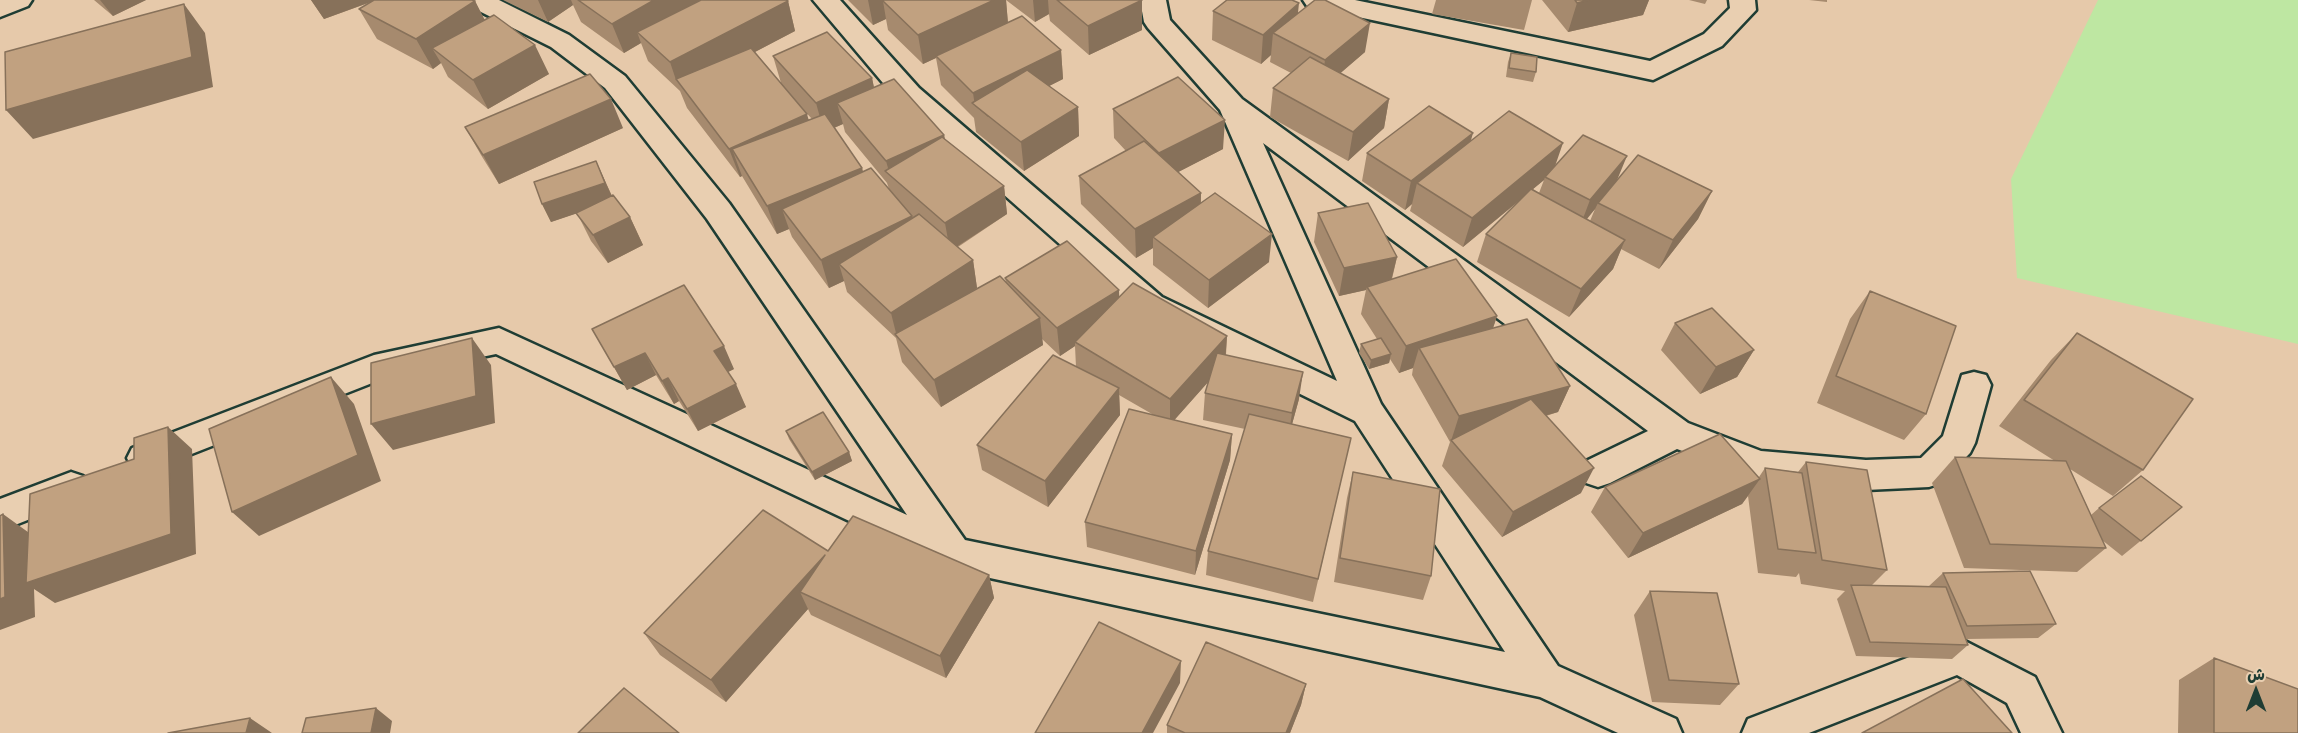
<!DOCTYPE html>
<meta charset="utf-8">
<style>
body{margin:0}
#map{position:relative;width:2298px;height:733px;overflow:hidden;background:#e6c9aa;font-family:"Playpen Sans","Playpen Sans Arabic",sans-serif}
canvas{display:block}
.north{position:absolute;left:2226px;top:661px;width:60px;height:60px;-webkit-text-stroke:4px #e9cfb1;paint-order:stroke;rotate:0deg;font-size:16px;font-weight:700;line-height:24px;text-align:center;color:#1f3d34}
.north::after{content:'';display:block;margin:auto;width:21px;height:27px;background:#1f3d34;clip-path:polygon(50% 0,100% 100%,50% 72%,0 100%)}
</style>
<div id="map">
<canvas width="2298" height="733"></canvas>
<div class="north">ش</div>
</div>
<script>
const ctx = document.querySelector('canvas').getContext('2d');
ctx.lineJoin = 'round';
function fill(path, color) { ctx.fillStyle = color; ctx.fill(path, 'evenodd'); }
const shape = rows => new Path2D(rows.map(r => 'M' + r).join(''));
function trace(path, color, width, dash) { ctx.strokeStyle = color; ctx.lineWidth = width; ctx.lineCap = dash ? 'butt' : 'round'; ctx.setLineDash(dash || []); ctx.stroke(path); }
fill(shape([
 [2098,0,2298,0,2298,344,2017,278,2011,179]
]), '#bee7a2');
const minor = shape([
 [0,0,32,0,28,6,0,17,0,0],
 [465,0,499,0,569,35,625,76,729,203,965,540,1505,652,1355,421,1140,315,899,102,813,0,840,0,919,88,1162,297,1337,381,1220,110,1148,28,1144,22,1140,0,1166,0,1170,20,1242,99,1688,423,1761,451,1866,460,1921,458,1943,436,1962,375,1974,372,1986,375,1991,385,1975,443,1970,453,1941,483,1929,487,1866,490,1761,481,1677,449,1610,483,1598,487,1586,483,1580,472,1586,461,1648,431,1263,143,1381,404,1558,666,1676,719,1682,733,1618,733,1540,697,953,570,496,354,390,376,156,468,144,473,132,468,127,458,132,448,374,355,499,328,907,515,707,219,605,88,551,47,469,6,465,0],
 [1303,0,1355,0,1650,61,1704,34,1730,8,1729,0,1755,0,1756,10,1722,46,1653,80,1316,8,1307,6,1303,0],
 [71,472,83,476,89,487,83,498,0,531,0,499,71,472],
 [1959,638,2035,677,2062,733,2021,733,2007,703,1957,675,1809,733,1742,733,1748,719,1959,638]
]);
trace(minor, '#1f3d34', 5);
fill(minor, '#e9cfb1');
fill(shape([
 [94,0,146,0,113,16],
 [311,0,475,1,484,20,549,74,488,109,448,77,441,63,433,69,377,39,359,9,371,2,324,19],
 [503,0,786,0,788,1,795,31,755,52,781,83,773,56,872,78,874,88,944,135,945,139,1004,186,1007,214,958,247,973,260,977,288,971,292,1006,282,1005,278,1119,297,1227,336,1226,355,1299,399,1292,424,1351,438,1313,602,1206,575,1208,551,1245,429,1203,420,1205,393,1208,382,1174,420,1232,434,1230,460,1195,575,1087,547,1085,522,1152,414,1119,395,1120,415,1048,507,982,470,977,445,1076,367,1075,346,1060,356,1042,339,1043,345,941,407,902,362,896,338,847,292,844,281,829,288,792,237,789,229,777,234,742,176,740,177,687,108,680,91,648,61,641,43,624,53,581,22,573,5,548,22],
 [799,105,812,119,809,120],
 [843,124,845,132,887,183,889,189,863,172,862,168,834,128],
 [848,0,1006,0,1008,23,1061,50,1063,79,1049,86,1078,107,1079,136,1024,171,976,132,974,118,941,85,936,58,923,64,888,30,886,19,873,25],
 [1006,0,1141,0,1142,30,1089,55,1050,21,1049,14,1035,22],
 [1436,0,1532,0,1524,30,1432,14],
 [1542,0,1649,0,1643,15,1568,32],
 [1689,0,1707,0,1705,4],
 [1809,0,1827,0,1827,2],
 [1213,11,1298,13,1365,52,1340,73,1389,99,1384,128,1348,161,1270,117,1273,88,1291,73,1270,62,1271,55,1261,64,1212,40],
 [1511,53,1536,72,1533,82,1506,77,1508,62],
 [1113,109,1223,149,1178,172,1201,193,1201,204,1269,262,1208,308,1153,265,1153,248,1136,258,1081,204,1079,176,1126,151,1114,138],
 [465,127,623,128,499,184,481,155],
 [1471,141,1556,165,1618,179,1712,191,1698,219,1659,269,1621,249,1613,269,1569,317,1477,262,1486,234,1519,201,1463,247,1410,211,1412,204,1405,210,1362,181,1367,153],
 [1544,180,1539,193,1533,189],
 [1595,209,1590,221,1586,219],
 [596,161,612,196,630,217,643,245,608,263,591,241,577,213,551,222,542,204],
 [1318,213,1397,257,1392,279,1497,316,1493,328,1570,386,1558,412,1546,416,1581,493,1502,537,1442,466,1450,442,1412,375,1413,368,1399,373,1390,359,1389,363,1369,369,1359,353,1361,344,1377,339,1361,314,1366,290,1339,296,1314,242],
 [1870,291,1926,414,1904,440,1817,403,1850,319],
 [1675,323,1754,350,1737,377,1700,394,1661,350],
 [592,329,734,369,728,372,746,407,698,431,679,401,674,404,656,375,627,390],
 [2077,333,2143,470,2113,496,2070,469,2091,515,2099,508,2182,507,2122,556,2102,540,2106,548,2077,572,1964,568,1932,483,1955,457,2055,461,1999,426,2051,360],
 [786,431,849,452,852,461,815,480,789,439],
 [1806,462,1887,570,1872,585,1929,586,1943,573,2056,624,2038,638,1966,639,1968,645,1952,659,1856,656,1837,599,1845,591,1801,584,1799,573,1796,577,1758,573,1748,496,1742,504,1628,558,1591,512,1605,487,1759,477,1765,468,1798,472],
 [1353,472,1431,576,1423,600,1334,582,1347,498],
 [828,551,989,575,994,598,946,678,811,615,808,609,726,702,660,655,644,633],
 [1650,591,1739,684,1720,705,1652,702,1634,615],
 [2214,658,2298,733,2178,733,2179,680],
 [1306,684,1301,705,1290,733,1167,733,1167,725]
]), '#a68a6e');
fill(shape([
 [100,0,146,0,113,16],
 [311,0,376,0,324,19],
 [538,0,571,0,573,5,548,22],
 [654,0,711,0,637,32,641,43,624,53,612,24],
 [868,0,928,0,883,1,886,19,873,25],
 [994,0,1006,0,1008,24,936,56,936,58,923,64,918,35],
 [1033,0,1048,0,1049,14,1035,22],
 [1142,0,1142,30,1089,55,1088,26],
 [1589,0,1649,0,1643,15,1568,32,1577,3],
 [475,1,490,30,432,48,441,63,433,69,416,39],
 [788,1,795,31,709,76,676,80,670,62],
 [1299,3,1296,32,1273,33,1271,55,1261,64,1263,35],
 [184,4,205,33,213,87,33,139,6,110],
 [1370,23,1365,52,1321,90,1325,60],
 [535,45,549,74,488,109,473,80],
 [1061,50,1063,79,988,117,975,106,973,93],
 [872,78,878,107,837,103,843,124,824,132,816,103],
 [611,99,623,128,499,184,483,155],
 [1389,99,1384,128,1348,161,1353,132],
 [1078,107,1079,136,1024,171,1021,142],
 [807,114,815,143,732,149,742,176,740,177,729,149],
 [1225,120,1223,149,1159,182,1159,153],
 [1473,133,1465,162,1417,183,1412,204,1405,210,1411,181],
 [944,135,949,163,890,175,886,161],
 [1563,143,1553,172,1545,177,1544,180,1463,247,1472,218],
 [1627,156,1615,185,1598,203,1595,209,1579,229,1590,200],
 [596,161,614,201,551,222,542,204],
 [862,168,869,197,782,209,789,229,777,234,767,206],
 [1004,186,1007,214,950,251,945,223],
 [1712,191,1698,219,1659,269,1673,240],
 [1201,193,1200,221,1153,237,1153,248,1136,258,1135,229],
 [912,216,918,245,839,264,844,281,829,288,821,260],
 [630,217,643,245,608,263,593,235],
 [1272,234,1269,262,1208,308,1209,280],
 [1625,240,1613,269,1569,317,1581,289],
 [1397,257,1390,285,1367,287,1366,290,1339,296,1344,268],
 [973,260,977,288,900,339,897,337,891,313],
 [1119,290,1120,317,1075,342,1075,346,1060,356,1057,328],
 [1497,316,1488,343,1419,348,1413,368,1399,373,1406,346],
 [1040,318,1043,345,941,407,934,380],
 [1227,336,1225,363,1170,425,1170,399],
 [472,338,491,365,495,423,393,450,371,424],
 [724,346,734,369,724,374,714,351],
 [1754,350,1737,377,1700,394,1716,367],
 [645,353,656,375,627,390,614,367],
 [1391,354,1389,363,1369,369,1371,360],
 [1303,372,1299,399,1288,439,1292,413],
 [331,377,354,404,381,481,259,536,232,512],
 [668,378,679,401,674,404,662,381],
 [736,384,746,407,698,431,687,409],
 [1570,386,1558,412,1452,442,1451,441,1459,416],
 [1119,388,1120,415,1048,507,1045,481],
 [168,427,192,449,196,554,55,603,34,589,35,617,0,630,0,599,3,514,32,535,34,581],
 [1232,434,1230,460,1195,575,1196,551],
 [849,452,852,461,815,480,812,472],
 [1594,468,1581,493,1502,537,1513,512],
 [1760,479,1742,504,1628,558,1643,533],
 [825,555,800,592,808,609,726,702,711,680],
 [989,575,994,598,946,678,940,656],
 [1181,661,1180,683,1153,733,1142,733],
 [1306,684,1301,705,1290,733,1286,733],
 [376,708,392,721,390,733,371,733],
 [250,718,272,733,246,733]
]), '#87715a');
const building = shape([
 [374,0,472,0,475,1,416,39,359,9,374,0],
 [578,0,654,0,612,24,578,0],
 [701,0,786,0,788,1,670,62,637,32,701,0],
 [884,0,994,0,918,35,883,1,884,0],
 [1057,0,1142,0,1088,26,1057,0],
 [1227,0,1292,0,1299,3,1263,35,1213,11,1227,0],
 [1315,0,1325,0,1370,23,1325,60,1273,33,1315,0],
 [1575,0,1589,0,1577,3,1575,0],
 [184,4,192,57,6,110,5,52,184,4],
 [494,15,535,45,473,80,432,48,494,15],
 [1022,16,1061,50,973,93,936,56,1022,16],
 [827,32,872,78,816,103,773,56,827,32],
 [751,48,807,114,729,149,676,79,751,48],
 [1511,53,1537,57,1536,72,1509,68,1511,53],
 [1310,57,1389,99,1353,132,1273,88,1310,57],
 [1027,70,1078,107,1021,142,972,103,1027,70],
 [590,74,611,99,483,155,465,127,590,74],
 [1178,77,1225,120,1159,153,1113,109,1178,77],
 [894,79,944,135,886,161,837,103,894,79],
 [1429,106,1473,133,1411,181,1367,153,1429,106],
 [1509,111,1563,143,1472,218,1417,183,1509,111],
 [825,114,862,168,767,206,732,149,825,114],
 [1583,135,1627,156,1590,200,1545,177,1583,135],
 [942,137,1004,186,945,223,885,171,942,137],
 [1144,141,1201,193,1135,229,1079,176,1144,141],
 [1638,155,1712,191,1673,240,1598,203,1638,155],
 [596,161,605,183,542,204,534,182,596,161],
 [871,168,912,216,821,260,782,209,871,168],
 [1531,189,1625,240,1581,289,1486,234,1531,189],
 [1215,193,1272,234,1209,280,1153,237,1215,193],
 [613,195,630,217,593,235,576,213,613,195],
 [1368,203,1397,257,1344,268,1318,213,1368,203],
 [919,214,973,260,891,313,839,264,919,214],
 [1067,241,1119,290,1057,328,1005,278,1067,241],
 [1456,259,1497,316,1406,346,1367,287,1456,259],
 [1000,276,1040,318,934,380,895,334,1000,276],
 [1133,283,1227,336,1170,399,1075,342,1133,283],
 [684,285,724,346,714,351,736,384,687,409,668,378,662,381,645,353,614,367,592,329,684,285],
 [1870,291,1956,326,1926,414,1836,376,1870,291],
 [1712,308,1754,350,1716,367,1675,323,1712,308],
 [1527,319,1570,386,1459,416,1419,348,1527,319],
 [2077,333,2193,399,2143,470,2024,400,2077,333],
 [472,338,476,396,371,424,371,363,472,338],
 [1381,338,1391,354,1371,360,1361,344,1381,338],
 [1217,353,1303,372,1292,413,1205,393,1217,353],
 [1053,355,1119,388,1045,481,977,445,1053,355],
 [331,377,358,455,232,512,209,429,331,377],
 [1531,399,1594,468,1513,512,1451,440,1531,399],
 [1129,409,1232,434,1196,551,1085,522,1129,409],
 [823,412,849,452,812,472,786,431,823,412],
 [1249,414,1351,438,1318,579,1208,551,1249,414],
 [168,427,171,534,26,583,30,494,134,459,134,438,168,427],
 [1720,434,1760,479,1643,533,1605,487,1720,434],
 [1955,457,2066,461,2106,548,1990,544,1955,457],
 [1806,462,1867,470,1887,570,1822,560,1806,462],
 [1765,468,1802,473,1816,553,1778,549,1765,468],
 [1353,472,1440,489,1431,576,1340,558,1353,472],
 [2141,476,2182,507,2141,541,2099,508,2141,476],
 [763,510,828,551,853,516,989,575,940,656,800,592,825,555,711,680,644,633,763,510],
 [3,514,5,597,0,599,0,516,3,514],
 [2030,571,2056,624,1967,626,1943,573,2030,571],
 [1851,585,1946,587,1968,645,1870,642,1851,585],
 [1650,591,1717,593,1739,684,1669,680,1650,591],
 [1099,622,1181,661,1142,733,1035,733,1099,622],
 [1206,642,1306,684,1286,733,1185,733,1167,725,1206,642],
 [2214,658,2298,689,2298,733,2214,733,2214,658],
 [1963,679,2012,733,1862,733,1963,679],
 [624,688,679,733,578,733,624,688],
 [376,708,371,733,302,733,306,718,376,708],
 [250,718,246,733,168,733,250,718]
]);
fill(building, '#c1a180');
trace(building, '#87715a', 1.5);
</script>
